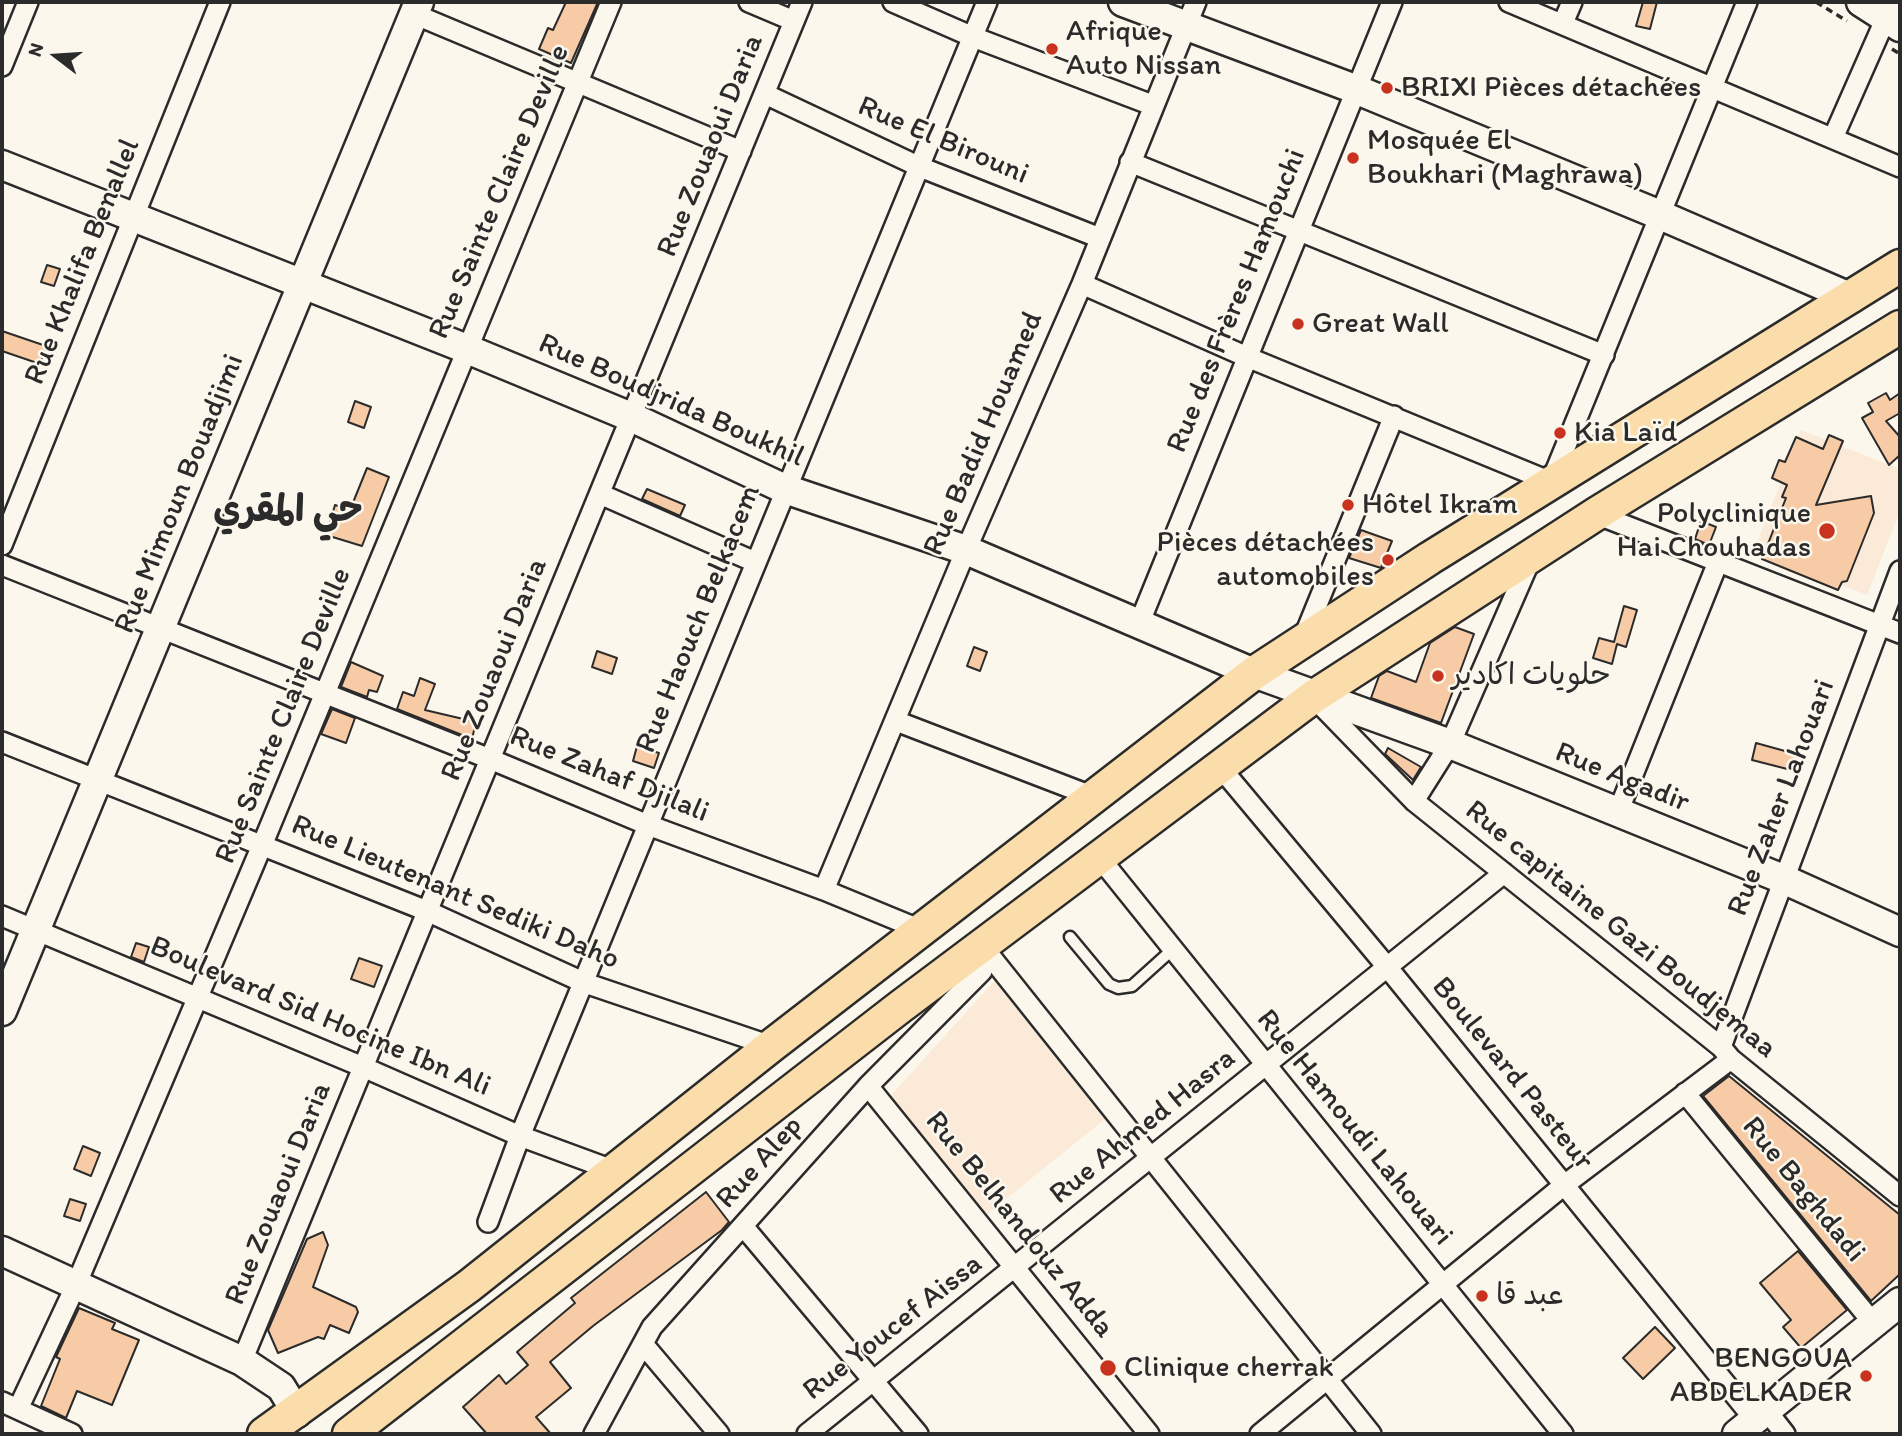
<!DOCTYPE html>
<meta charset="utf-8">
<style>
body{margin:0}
#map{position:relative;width:1902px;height:1436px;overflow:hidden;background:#fbf7ec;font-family:Itim,sans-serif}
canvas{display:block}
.frame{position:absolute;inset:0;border:4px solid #2b2b2b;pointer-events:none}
.north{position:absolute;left:21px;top:21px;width:70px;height:70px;-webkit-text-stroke:5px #fbf7ec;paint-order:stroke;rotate:287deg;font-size:19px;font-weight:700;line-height:28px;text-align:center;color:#2b2b2b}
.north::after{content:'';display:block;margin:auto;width:24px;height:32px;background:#2b2b2b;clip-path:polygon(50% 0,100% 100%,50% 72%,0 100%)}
</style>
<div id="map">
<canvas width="1902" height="1436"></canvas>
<div class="frame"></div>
<div class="north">N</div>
</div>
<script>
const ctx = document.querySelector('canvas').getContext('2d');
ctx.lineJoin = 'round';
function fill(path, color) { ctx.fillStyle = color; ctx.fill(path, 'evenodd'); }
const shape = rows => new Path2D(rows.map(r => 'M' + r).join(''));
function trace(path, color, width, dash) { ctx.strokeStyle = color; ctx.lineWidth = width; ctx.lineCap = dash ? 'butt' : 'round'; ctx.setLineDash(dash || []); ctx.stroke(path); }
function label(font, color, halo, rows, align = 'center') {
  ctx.font = font + ' Itim,"Playpen Sans Arabic",sans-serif'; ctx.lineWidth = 5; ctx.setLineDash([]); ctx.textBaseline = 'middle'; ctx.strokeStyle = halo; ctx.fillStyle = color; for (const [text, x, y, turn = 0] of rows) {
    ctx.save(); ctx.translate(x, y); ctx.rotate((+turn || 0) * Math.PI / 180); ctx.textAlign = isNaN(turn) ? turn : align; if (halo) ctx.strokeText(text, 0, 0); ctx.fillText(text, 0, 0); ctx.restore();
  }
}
fill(shape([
 [1801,430,1900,469,1900,511,1867,595,1754,550],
 [996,979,1110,1115,986,1215,886,1101]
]), '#faead7');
const building = shape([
 [566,2,598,2,571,63,539,49,548,28,553,30,566,2],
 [1643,2,1657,2,1650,29,1636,26,1643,2],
 [47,265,60,269,54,286,41,282,47,265],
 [2,331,46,346,40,364,2,351,2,331],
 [1886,393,1890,400,1900,393,1900,413,1886,421,1900,437,1900,455,1889,465,1862,418,1873,412,1868,403,1886,393],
 [355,401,371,407,364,428,348,422,355,401],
 [1829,435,1843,441,1816,505,1871,496,1874,513,1847,581,1842,582,1838,590,1762,559,1786,498,1782,497,1787,485,1772,478,1779,460,1785,462,1796,437,1823,449,1829,435],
 [367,468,389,477,362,546,326,535,335,505,350,510,367,468],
 [647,489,685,505,680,516,642,499,647,489],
 [1701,521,1716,527,1709,545,1695,539,1701,521],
 [1361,530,1392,541,1381,568,1349,558,1361,530],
 [1624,606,1637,610,1626,647,1617,644,1612,664,1593,658,1599,638,1614,642,1624,606],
 [1455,627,1474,634,1441,723,1371,698,1379,676,1387,671,1416,682,1430,643,1455,627],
 [974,647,987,652,980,671,967,666,974,647],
 [597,651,617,658,612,674,592,667,597,651],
 [351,662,383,676,377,692,369,690,367,697,341,687,351,662],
 [420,678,435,684,425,710,476,722,472,739,397,709,403,692,414,696,420,678],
 [332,709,355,718,346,743,321,734,332,709],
 [1756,743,1803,756,1799,772,1752,760,1756,743],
 [637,746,659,753,654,768,633,761,637,746],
 [1388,748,1421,767,1413,780,1385,754,1388,748],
 [136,943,149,947,144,962,131,957,136,943],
 [359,958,382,966,374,987,351,979,359,958],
 [1729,1076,1900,1215,1900,1274,1871,1301,1703,1096,1729,1076],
 [83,1146,100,1153,91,1176,74,1169,83,1146],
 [706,1192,729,1222,722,1230,593,1326,550,1362,571,1388,536,1417,551,1434,487,1434,463,1407,499,1375,506,1384,528,1365,517,1352,575,1303,571,1298,706,1192],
 [70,1199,86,1204,80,1221,64,1216,70,1199],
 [323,1232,328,1245,313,1287,356,1307,358,1312,349,1333,330,1325,324,1339,318,1337,278,1353,268,1330,307,1239,323,1232],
 [1798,1251,1847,1310,1801,1348,1783,1327,1791,1320,1760,1283,1798,1251],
 [79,1308,115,1323,112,1329,139,1340,112,1405,77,1391,66,1418,41,1406,60,1359,56,1357,79,1308],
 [1655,1327,1675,1348,1643,1379,1623,1358,1655,1327]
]);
fill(building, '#f6cba5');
trace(building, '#2b2b2b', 2);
const lane = shape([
 [1070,937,1109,984,1118,988,1132,986,1173,949]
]);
const street = shape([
 [749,2,794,21],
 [893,2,973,37,1152,105],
 [1509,2,1900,167],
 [414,14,741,151],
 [1563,23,1572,2],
 [2,66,28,2],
 [765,94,920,167,1100,238],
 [1833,138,1893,2],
 [1130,162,1604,355],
 [1082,284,1247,357,1551,482,1747,2],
 [600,494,755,562],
 [1596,514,1900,633],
 [2,545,220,2],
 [2,565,490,759,648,825,824,890,921,930],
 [1139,624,1392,2],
 [1303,639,1394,416],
 [1314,698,1414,801,1721,1047,1731,1059,1900,1196],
 [896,721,1094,797],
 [2,742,427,911,585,983,771,1046],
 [1220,767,1388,968,1755,1420],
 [1414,801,1450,744,1532,556],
 [1618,812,1718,562],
 [1099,857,1563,1434],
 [824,890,966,550,1082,284,1196,2],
 [2,916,363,1067,520,1136,615,1171],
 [983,947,1371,1434],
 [1721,1047,1900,571],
 [868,1086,1149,1434],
 [1685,1093,1874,1324],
 [488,1222,520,1136,987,2],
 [743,1226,918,1434],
 [643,1344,719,1434],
 [242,1361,802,2],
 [2,1402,72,1434],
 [18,1409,76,1285,263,843,611,2],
 [1767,1411,1785,1434],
 [594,1434,652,1327,868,1086,982,971,983,947],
 [807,1434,1504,873],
 [1260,1434,1563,1186,1731,1059]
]);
const secondary = shape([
 [1123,2,1355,89,1660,215,1852,298],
 [1861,2,1900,27],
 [2,165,467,349,631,417,785,489,966,550,1254,673,1450,744,1783,879,1900,932],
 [2,1011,419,2],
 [2,1251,242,1361,281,1387,297,1413],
 [1737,1434,1900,1302]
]);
const primary = shape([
 [264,1434,469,1286,771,1046,1254,673,1430,558,1900,266],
 [349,1434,900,1007,1313,697,1596,514,1900,327]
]);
trace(lane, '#2b2b2b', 15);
trace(street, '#2b2b2b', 24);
trace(secondary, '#2b2b2b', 33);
trace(primary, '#2b2b2b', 37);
trace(shape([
 [1816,2,1847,21],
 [1892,49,1900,54]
]), '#2b2b2b', 3.5, [7, 5]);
trace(lane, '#fbf7ec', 10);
trace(street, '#fbf7ec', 19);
trace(secondary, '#fbf7ec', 28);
trace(primary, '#faddab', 32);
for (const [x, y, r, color] of [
 [1052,49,7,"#c8321e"],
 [1387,88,7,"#c8321e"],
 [1353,158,7,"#c8321e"],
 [1298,324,7,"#c8321e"],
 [1560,433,7,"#c8321e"],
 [1348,505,7,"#c8321e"],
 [1827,531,9,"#c8321e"],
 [1388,560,7,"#c8321e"],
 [1438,676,7,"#c8321e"],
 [1482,1296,7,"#c8321e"],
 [1108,1368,9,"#c8321e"],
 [1866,1376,7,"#c8321e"]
]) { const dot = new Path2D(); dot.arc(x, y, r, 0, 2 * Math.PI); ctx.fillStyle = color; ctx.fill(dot); trace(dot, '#fbf7ec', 2.5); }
label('30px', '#2b2b2b', '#fbf7ec', [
 ["Afrique",1066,32],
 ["Auto Nissan",1066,66],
 ["BRIXI Pièces détachées",1401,88],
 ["Mosquée El",1367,141],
 ["Boukhari (Maghrawa)",1367,175],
 ["Great Wall",1312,324],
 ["Kia Laïd",1574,433],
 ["Hôtel Ikram",1362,505],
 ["Polyclinique",1811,514,"right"],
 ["Hai Chouhadas",1811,548,"right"],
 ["Pièces détachées",1374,543,"right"],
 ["automobiles",1374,577,"right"],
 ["حلويات اكادير",1452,676],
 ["عبد قا",1496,1296],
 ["BENGOUA",1852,1359,"right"],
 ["ABDELKADER",1852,1393,"right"],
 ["Clinique cherrak",1124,1368]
], 'left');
label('30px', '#2b2b2b', '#fbf7ec', [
 ["Rue El Birouni",943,141,23],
 ["Rue Zouaoui Daria",711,146,-68],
 ["Rue Sainte Claire Deville",500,192,-67],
 ["Rue Khalifa Benallel",83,262,-68],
 ["Rue des Frères Hamouchi",1237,301,-68],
 ["Rue Boudjrida Boukhil",671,401,24],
 ["Rue Badid Houamed",984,434,-67],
 ["Rue Mimoun Bouadjimi",180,494,-68],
 ["Rue Haouch Belkacem",699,619,-68],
 ["Rue Zouaoui Daria",495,670,-68],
 ["Rue Sainte Claire Deville",284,716,-68],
 ["Rue Zahaf Djilali",609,775,22],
 ["Rue Agadir",1622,778,22],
 ["Rue Zaher Lahouari",1782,798,-69],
 ["Rue Lieutenant Sediki Daho",455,893,23],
 ["Rue capitaine Gazi Boudjemaa",1620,930,39],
 ["Boulevard Sid Hocine Ibn Ali",320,1017,23],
 ["Boulevard Pasteur",1512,1074,51],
 ["Rue Ahmed Hasra",1143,1127,-39],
 ["Rue Hamoudi Lahouari",1354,1128,51],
 ["Rue Alep",760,1163,-48],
 ["Rue Baghdadi",1803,1190,51],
 ["Rue Zouaoui Daria",279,1194,-68],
 ["Rue Belhandouz Adda",1019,1225,51],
 ["Rue Youcef Aissa",893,1328,-38]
]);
label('bold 37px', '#2b2b2b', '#fbf7ec', [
 ["حي المقري",288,512]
]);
</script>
